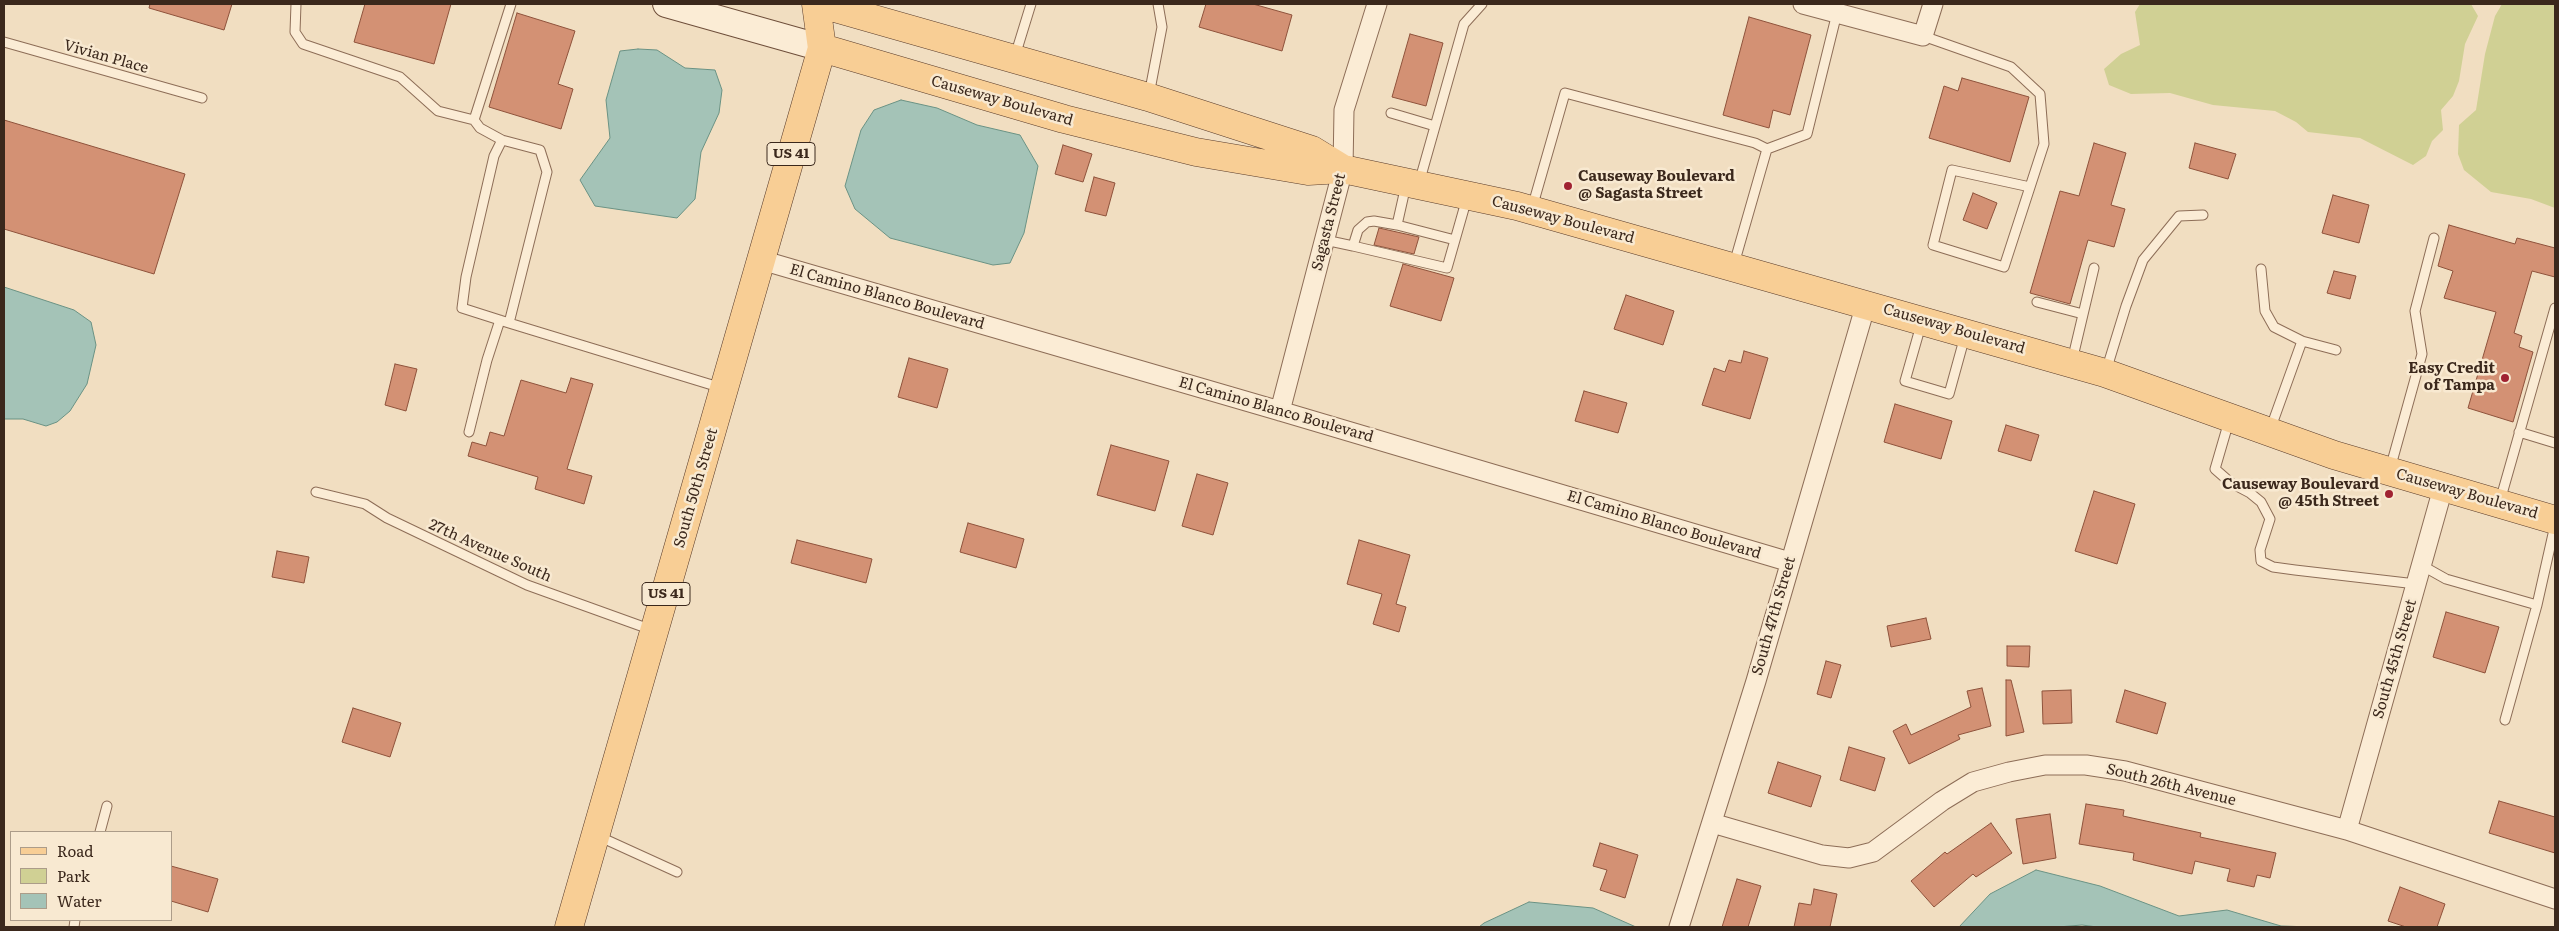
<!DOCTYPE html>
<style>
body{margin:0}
#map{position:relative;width:2559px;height:931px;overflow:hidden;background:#f1dec1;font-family:Literata,serif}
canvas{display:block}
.frame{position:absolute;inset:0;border:5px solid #3b281c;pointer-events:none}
.legend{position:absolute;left:10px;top:831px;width:162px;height:90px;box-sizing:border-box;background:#f8e9d1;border:1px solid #ac9c89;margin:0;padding:6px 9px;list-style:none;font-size:15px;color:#3b281c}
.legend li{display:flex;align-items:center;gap:10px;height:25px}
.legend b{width:25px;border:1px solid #ac9c89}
</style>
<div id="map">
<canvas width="2559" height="931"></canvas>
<div class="frame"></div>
<ul class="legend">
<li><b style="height:6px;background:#f8ce95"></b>Road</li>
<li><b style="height:14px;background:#d0d094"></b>Park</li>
<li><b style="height:14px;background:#a4c3b7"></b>Water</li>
</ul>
</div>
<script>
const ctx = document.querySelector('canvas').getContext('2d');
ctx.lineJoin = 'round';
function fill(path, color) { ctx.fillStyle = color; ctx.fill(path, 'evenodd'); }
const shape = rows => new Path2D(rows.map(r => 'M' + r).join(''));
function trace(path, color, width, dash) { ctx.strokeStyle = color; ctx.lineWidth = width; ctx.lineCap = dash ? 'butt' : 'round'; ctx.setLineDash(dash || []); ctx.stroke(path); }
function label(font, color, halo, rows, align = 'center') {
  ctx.font = font + ' Literata,serif'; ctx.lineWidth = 5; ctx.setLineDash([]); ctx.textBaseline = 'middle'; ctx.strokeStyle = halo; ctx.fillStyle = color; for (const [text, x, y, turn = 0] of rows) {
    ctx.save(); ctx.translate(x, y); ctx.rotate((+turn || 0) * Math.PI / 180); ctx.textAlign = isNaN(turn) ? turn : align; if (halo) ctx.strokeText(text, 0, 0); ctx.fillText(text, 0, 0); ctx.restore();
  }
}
fill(shape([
 [2140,4,2471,4,2478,16,2465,44,2459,81,2453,96,2441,110,2443,130,2432,141,2426,156,2413,165,2360,138,2308,132,2296,122,2275,111,2213,105,2170,93,2131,94,2109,85,2104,69,2121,54,2140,45,2135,12],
 [2502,4,2555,4,2555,208,2531,199,2491,192,2464,170,2458,154,2459,125,2476,110,2485,54,2495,16]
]), '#d0d094');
const water = shape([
 [638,49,657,50,685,68,715,70,722,90,719,113,701,152,695,199,677,218,595,206,580,180,610,138,606,100,620,51,638,49],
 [901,100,937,108,977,125,1020,135,1038,166,1024,233,1010,263,993,265,890,238,855,209,845,186,861,130,874,110,901,100],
 [4,287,74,310,91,322,96,345,87,384,70,411,57,422,46,426,23,419,4,419,4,287],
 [2036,870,2100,886,2179,916,2227,910,2281,926,2312,927,2097,927,2082,925,2058,927,1959,927,1990,894,2036,870],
 [1529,902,1593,908,1636,927,1479,927,1484,923,1529,902]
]);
fill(water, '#a4c3b7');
trace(water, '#6a9284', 1);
const building = shape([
 [150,4,232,4,224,30,149,8,150,4],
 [365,4,451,4,434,64,354,42,365,4],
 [1206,4,1253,4,1292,15,1282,51,1199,27,1206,4],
 [517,13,575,31,558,84,573,89,561,129,489,107,517,13],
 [1749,17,1811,35,1790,115,1773,110,1769,128,1723,115,1749,17],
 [1410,34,1443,43,1426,106,1392,97,1410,34],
 [1962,78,2029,97,2010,162,1929,138,1944,86,1958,91,1962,78],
 [4,120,185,174,154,274,4,229,4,120],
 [2094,143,2126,153,2111,205,2125,209,2114,247,2088,240,2070,304,2030,293,2060,191,2079,196,2094,143],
 [2195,143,2236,154,2228,179,2189,168,2195,143],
 [1063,145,1092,154,1083,182,1055,174,1063,145],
 [1094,177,1115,183,1106,216,1085,211,1094,177],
 [1973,193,1997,203,1987,229,1963,220,1973,193],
 [2333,195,2369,205,2359,243,2322,233,2333,195],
 [2449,225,2515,244,2517,238,2555,248,2555,277,2532,271,2514,333,2522,336,2519,347,2533,352,2513,422,2468,408,2496,312,2444,298,2453,271,2438,266,2449,225],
 [1379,228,1419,237,1414,254,1374,245,1379,228],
 [1403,264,1454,278,1441,321,1390,306,1403,264],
 [2334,271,2356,276,2350,299,2327,293,2334,271],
 [1626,295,1674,311,1663,345,1614,329,1626,295],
 [1744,351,1768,358,1750,419,1702,405,1714,368,1725,372,1729,360,1741,363,1744,351],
 [909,358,948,369,937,408,898,397,909,358],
 [395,364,417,369,406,411,385,405,395,364],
 [571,378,593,384,567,469,592,476,584,504,535,489,538,477,468,456,472,442,486,446,490,432,504,436,521,380,566,393,571,378],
 [1584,391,1627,403,1618,433,1575,421,1584,391],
 [1895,404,1952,421,1941,459,1884,442,1895,404],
 [2006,425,2039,435,2031,461,1998,451,2006,425],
 [1111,445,1169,461,1155,511,1097,495,1111,445],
 [1197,474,1228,483,1213,535,1182,526,1197,474],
 [2094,491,2135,504,2117,564,2075,551,2094,491],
 [968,523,1024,539,1016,568,960,552,968,523],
 [797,540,872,559,866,583,791,563,797,540],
 [1359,540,1410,555,1396,604,1406,607,1399,632,1373,624,1382,594,1347,584,1359,540],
 [277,551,309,557,304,583,272,577,277,551],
 [2446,612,2499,627,2485,673,2433,657,2446,612],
 [1926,618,1931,639,1891,647,1887,626,1926,618],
 [2007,646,2030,646,2029,667,2007,666,2007,646],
 [1826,661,1841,665,1831,698,1817,694,1826,661],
 [2006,680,2011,680,2024,732,2006,736,2006,680],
 [1982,688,1991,726,1958,735,1960,739,1909,764,1893,731,1906,724,1911,735,1971,707,1967,691,1982,688],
 [2071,690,2072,723,2043,724,2042,691,2071,690],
 [2125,690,2166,703,2157,734,2116,722,2125,690],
 [353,708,401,723,390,757,342,742,353,708],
 [1849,747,1885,758,1875,791,1840,780,1849,747],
 [1778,762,1821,776,1811,807,1768,793,1778,762],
 [2499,801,2555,817,2555,853,2489,833,2499,801],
 [2086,804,2124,810,2123,816,2201,833,2200,837,2276,853,2270,878,2257,875,2254,887,2227,881,2230,869,2195,861,2192,874,2133,860,2134,853,2079,844,2086,804],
 [2050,814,2056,858,2023,864,2016,819,2050,814],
 [1991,823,2012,853,1976,877,1973,874,1934,907,1911,881,1945,852,1947,854,1991,823],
 [1600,843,1638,855,1625,898,1600,890,1607,870,1593,866,1600,843],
 [171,866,218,879,208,912,171,901,171,866],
 [1737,879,1761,886,1748,927,1722,927,1737,879],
 [2400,887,2445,904,2437,927,2406,927,2388,921,2400,887],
 [1814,889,1837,894,1830,927,1794,927,1799,903,1811,905,1814,889]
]);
fill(building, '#d39174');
trace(building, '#8e523b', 1);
const service = shape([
 [296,4,295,32,303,44,400,77,438,111,474,120],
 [1923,36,2011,67,2040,94,2044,144,2004,267,1933,245,1952,170,2030,187],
 [4,42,202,98],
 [1015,56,1031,4],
 [1149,95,1162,27,1158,4],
 [1391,113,1435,126],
 [502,140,480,128,474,120,511,4],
 [1419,183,1464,24,1482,4],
 [1406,185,1397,225,1455,240,1467,198],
 [1532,208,1565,93,1755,143,1767,149],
 [1325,240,1353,246,1358,230,1367,222,1374,221,1397,225],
 [1353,246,1447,268,1455,240],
 [1734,264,1767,149,1807,134,1837,13],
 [2261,269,2265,311,2274,327,2302,341,2270,430],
 [2037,302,2083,314],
 [509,323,547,172,540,150,502,140,494,156,466,277,462,308,509,323,722,388],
 [1921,325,1905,381,1949,394,1965,336],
 [2302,341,2336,350],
 [2072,361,2094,268],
 [2106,371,2126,306,2143,260,2179,216,2203,215],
 [2229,421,2215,469,2231,483,2250,493,2261,502,2270,519,2260,550,2261,561,2273,567,2295,570,2416,584],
 [469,432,487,360,500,320],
 [2519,432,2555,443],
 [2390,469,2422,354,2415,311,2434,238],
 [316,492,365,504,387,518,527,585,652,630],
 [2500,501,2555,308],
 [2421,565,2446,579,2537,605],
 [2505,720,2537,605,2555,525],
 [100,832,107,806],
 [598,836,677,872],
 [74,927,75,920]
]);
const minor = shape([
 [1803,4,1923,36,1933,4],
 [761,260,1280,411,1790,562],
 [1280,411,1343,169,1344,110,1377,4],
 [1712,823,1822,855,1849,858,1873,852,1942,801,1973,782,2009,772,2045,765,2086,765,2125,771,2347,830,2555,899],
 [2347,830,2443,488],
 [1679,927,1756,681,1866,304]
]);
const secondary = shape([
 [666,4,822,48]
]);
const primary = shape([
 [821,4,1148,97,1312,150,1343,169],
 [822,48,1064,119,1196,152,1308,171,1343,169,1517,206,2105,373,2334,455,2555,520],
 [569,927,822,48,816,4]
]);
trace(service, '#8d6d57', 11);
trace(minor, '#8d6d57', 21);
trace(secondary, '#6e4e3a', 28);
trace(primary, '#5a3c2b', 29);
trace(service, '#fbecd5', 9);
trace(minor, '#fbecd5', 19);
trace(secondary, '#fbecd5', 26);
trace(primary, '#f8ce95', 28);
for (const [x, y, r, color] of [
 [1568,186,5,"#a02231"],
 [2505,378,5,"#a02231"],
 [2389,494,5,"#a02231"]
]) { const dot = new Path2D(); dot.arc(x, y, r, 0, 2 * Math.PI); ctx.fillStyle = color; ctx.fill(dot); trace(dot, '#f8e9d1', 2); }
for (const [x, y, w] of [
 [791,154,48],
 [666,594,48]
]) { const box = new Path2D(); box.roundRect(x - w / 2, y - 11.5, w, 23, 4); ctx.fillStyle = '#f8e9d1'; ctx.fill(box); trace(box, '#3b281c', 1); }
label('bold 14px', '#3b281c', null, [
 ["US 41",791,154],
 ["US 41",666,594]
]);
label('15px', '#3b281c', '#f8e9d1', [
 ["Vivian Place",106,57,16],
 ["Causeway Boulevard",1002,101,16],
 ["Causeway Boulevard",1563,220,15],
 ["Sagasta Street",1329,222,-76],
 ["El Camino Blanco Boulevard",887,297,16],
 ["Causeway Boulevard",1954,329,16],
 ["El Camino Blanco Boulevard",1276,410,16],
 ["South 50th Street",696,488,-74],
 ["Causeway Boulevard",2467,494,16],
 ["El Camino Blanco Boulevard",1664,525,17],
 ["27th Avenue South",490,551,24],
 ["South 47th Street",1774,616,-74],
 ["South 45th Street",2395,659,-74],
 ["South 26th Avenue",2171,785,14]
]);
label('bold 15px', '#3b281c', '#f8e9d1', [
 ["Causeway Boulevard",1578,177,"left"],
 ["@ Sagasta Street",1578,194,"left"],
 ["Easy Credit",2495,369],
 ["of Tampa",2495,386],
 ["Causeway Boulevard",2379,485],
 ["@ 45th Street",2379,502]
], 'right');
</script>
